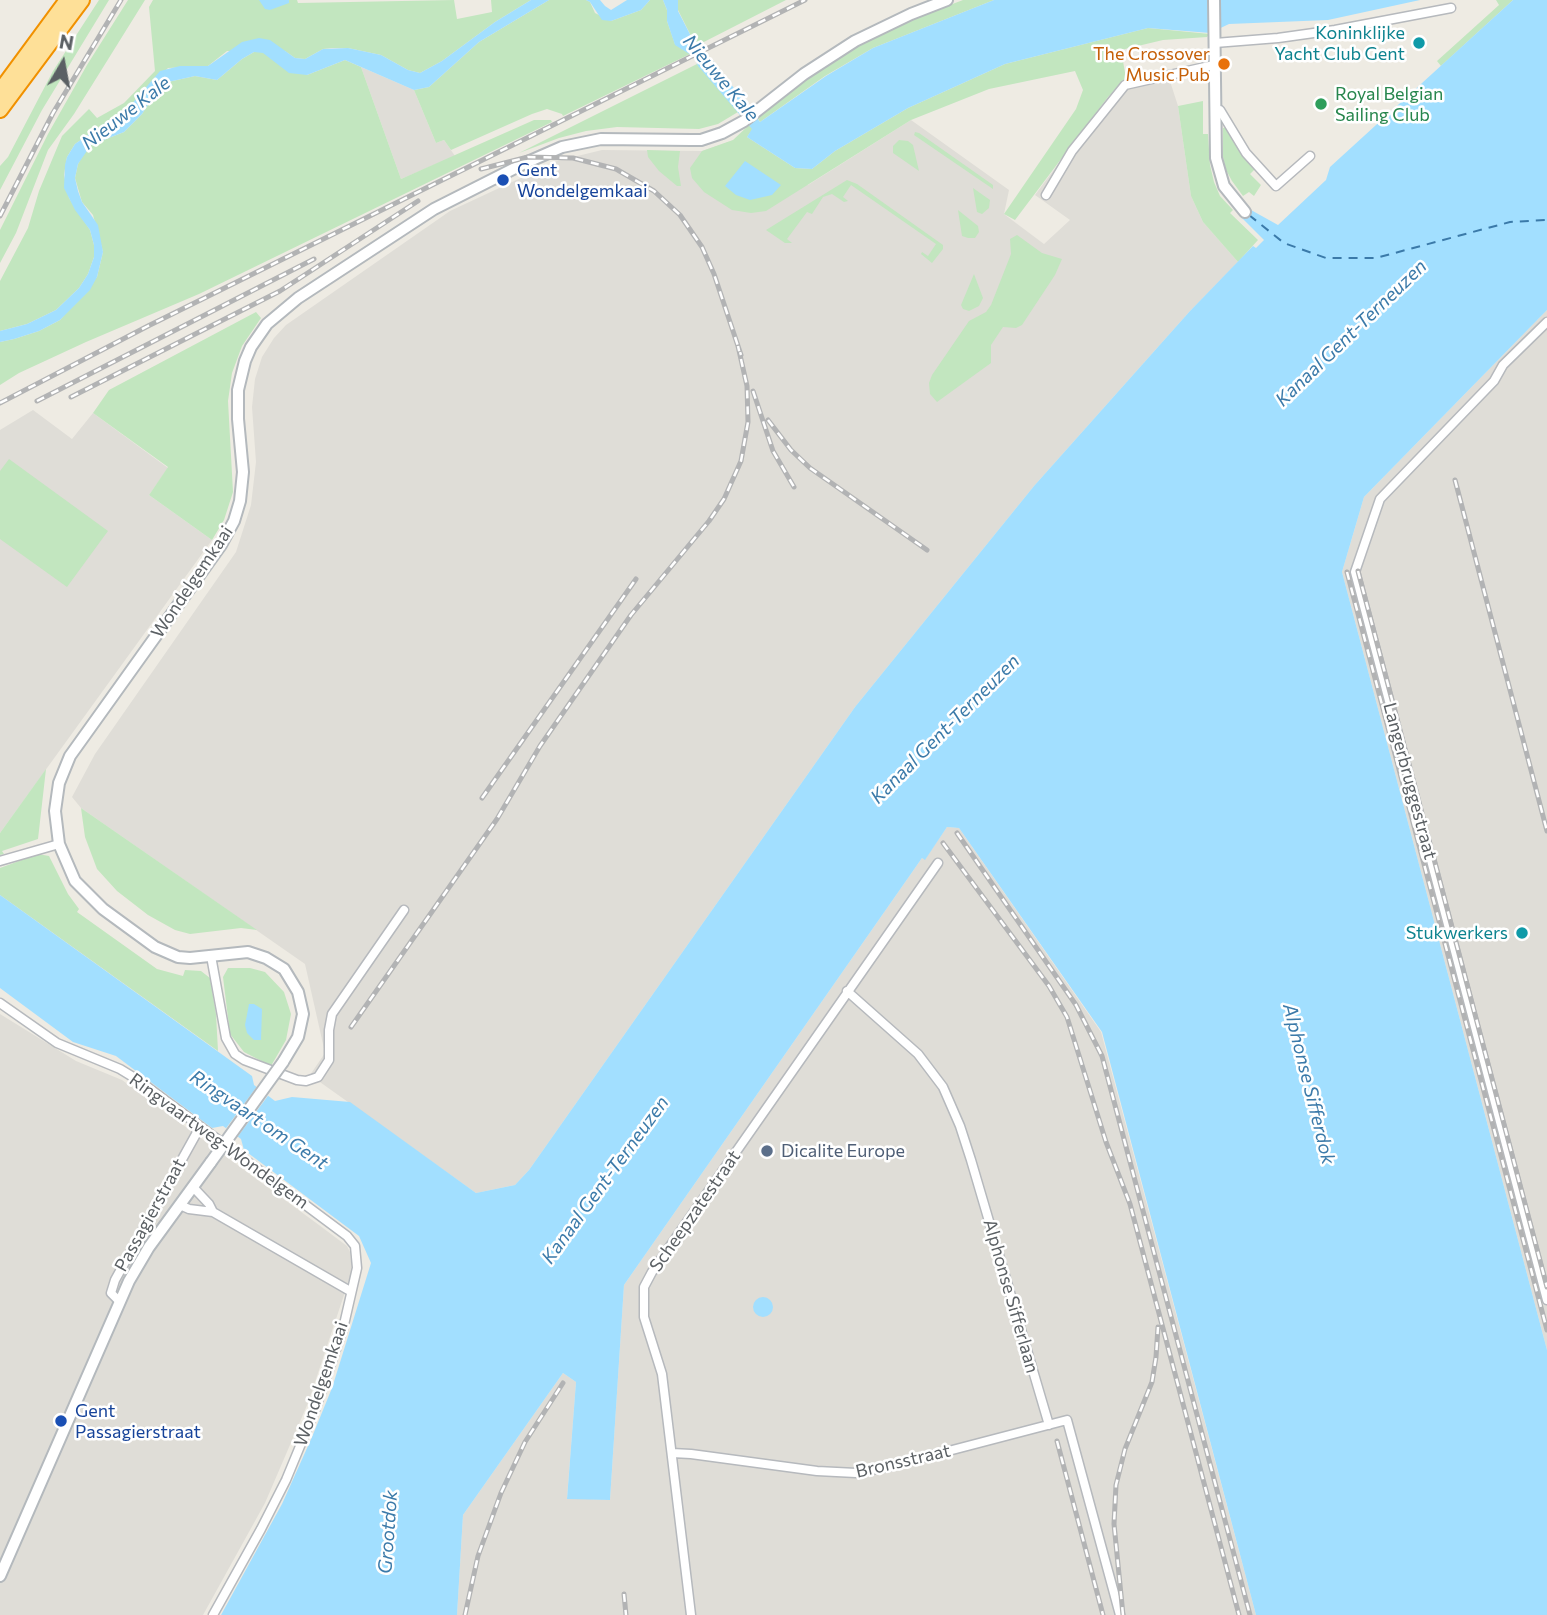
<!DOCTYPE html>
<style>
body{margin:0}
#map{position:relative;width:1547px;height:1615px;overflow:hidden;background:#eeebe3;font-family:Commissioner,sans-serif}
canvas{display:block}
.north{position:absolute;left:28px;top:28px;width:70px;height:70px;-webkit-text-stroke:5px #fff;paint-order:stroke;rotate:10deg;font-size:19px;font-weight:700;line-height:28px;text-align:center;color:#5b6064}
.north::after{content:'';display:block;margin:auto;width:24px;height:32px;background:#5b6064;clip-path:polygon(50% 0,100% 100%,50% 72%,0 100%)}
</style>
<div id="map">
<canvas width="1547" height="1615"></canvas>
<div class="north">N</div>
</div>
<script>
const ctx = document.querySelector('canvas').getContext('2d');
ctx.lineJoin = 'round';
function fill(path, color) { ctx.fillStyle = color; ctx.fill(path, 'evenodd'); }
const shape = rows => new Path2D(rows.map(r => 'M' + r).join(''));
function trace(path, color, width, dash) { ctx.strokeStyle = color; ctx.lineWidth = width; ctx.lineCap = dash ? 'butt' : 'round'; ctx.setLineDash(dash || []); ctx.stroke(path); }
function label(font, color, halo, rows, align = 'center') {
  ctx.font = font + ' Commissioner,sans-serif'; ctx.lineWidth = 5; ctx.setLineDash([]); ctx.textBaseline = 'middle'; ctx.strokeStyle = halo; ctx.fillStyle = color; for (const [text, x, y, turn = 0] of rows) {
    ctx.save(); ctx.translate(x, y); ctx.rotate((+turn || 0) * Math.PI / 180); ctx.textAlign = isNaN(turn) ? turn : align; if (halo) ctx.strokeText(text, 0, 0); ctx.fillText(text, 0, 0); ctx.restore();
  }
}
fill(shape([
 [361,67,414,90,436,143,444,140,455,156,401,179],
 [1145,75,1169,78,1178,106,1191,196,1203,222,1238,262,1190,311,1034,486,855,707,529,1170,515,1185,476,1193,310,1075,325,1053,305,964,81,808,72,797,95,754,236,552,251,505,256,462,252,407,255,379,262,357,274,338,286,325,450,211,557,161,602,150,702,151,734,140,808,185,911,120,1009,190,1004,214,1044,244,1070,220,1035,195,1108,97,1126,78],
 [1547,310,1547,1350,1342,572,1364,497],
 [33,410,72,439,93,413,168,468,149,495,212,540,0,833,0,430],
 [947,827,959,828,1101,1032,1256,1615,457,1615,463,1515,563,1373,576,1382,567,1498,610,1500,624,1285,922,858,925,859],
 [0,1014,76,1061,122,1080,323,1228,347,1246,350,1252,352,1271,308,1403,265,1503,203,1615,0,1615]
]), '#dfddd7');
fill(shape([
 [99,0,109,0,42,110,0,190,0,166,8,157,53,71],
 [128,0,145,0,74,114,48,150,16,233,0,263,0,230,48,134,87,65],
 [153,0,297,0,298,3,454,0,457,19,492,12,491,0,531,0,495,22,442,61,420,73,408,70,381,55,348,48,332,48,323,49,305,59,295,58,285,51,227,51,208,66,168,68,130,106,75,144,67,157,64,175,69,198,90,230,94,245,94,257,88,274,79,288,56,310,27,324,0,331,0,281,28,228,39,191,62,136,89,109,97,118,124,103,155,71,149,7],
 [549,0,586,0,590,2,595,13,611,21,641,10,650,0,663,0,667,10,667,21,675,44,690,54,563,116,562,114,547,109,532,114,451,150,444,140,436,143,414,90,429,87,479,42],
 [678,0,786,0,696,46,678,10],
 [963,0,994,0,873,48,825,76,760,122,757,117,807,78,858,46,913,19],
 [1496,0,1513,0,1441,66,1437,61,1499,5],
 [1148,28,1210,34,1207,37,1163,40,1121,50,1126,78,1108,97,1015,220,1004,214,1076,109,1083,90,1075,71,989,89,911,120,766,211,751,213,732,210,704,192,692,178,690,168,702,151,733,140,749,125,753,129,747,137,795,168,812,169,835,151,908,108,1005,64],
 [254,52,263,52,307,75,345,60,361,67,401,179,534,120,551,120,552,122,199,294,86,342,19,373,0,385,0,342,14,339,39,331,60,320,97,277,103,252,93,215,82,202,75,178,78,164,84,153,91,145,124,132,142,114,156,92,168,82,195,76,217,80,242,59],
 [697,64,738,112,718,124,699,129,617,127,586,131,559,138,519,153],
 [1203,101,1203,134,1208,134,1210,165,1214,182,1220,196,1233,210,1230,213,1258,240,1238,262,1203,222,1191,196,1178,106],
 [1227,127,1255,169,1250,174,1261,185,1254,196,1249,192,1243,196,1232,181,1226,170,1223,157,1223,128],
 [915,132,919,133,993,185,993,189,914,135],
 [899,140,908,141,913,145,919,171,893,153,893,146],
 [647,150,680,151,678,167,681,186,677,186,659,171,648,157],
 [847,180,857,184,943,245,943,249,932,263,921,254,922,252,928,256,936,244,851,185,843,197,848,201,844,202,832,194,823,197,812,214,807,212,787,239,792,243,785,243,766,230],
 [973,188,990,200,989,208,982,214,977,212],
 [958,210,978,226,979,232,975,238,968,238,962,236],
 [1017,235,1042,253,1062,259,1055,275,1022,325,1016,328,1003,327,991,345,991,363,937,402,930,394,929,383,932,375,969,321,986,312,991,305,1011,254,1010,239],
 [974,274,983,298,979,306,969,311,963,309,961,305],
 [256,312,261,318,242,346,232,373,228,401,233,492,224,520,212,540,149,495,168,467,93,413,109,390],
 [9,459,108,531,67,587,0,539,0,471],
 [46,769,38,839,2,851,4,854,0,855,0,833],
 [81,808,257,930,241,928,190,934,175,930,148,915,117,891,97,869,85,837],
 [38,854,49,856,68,894,79,909,77,912,157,969,183,976,185,970,201,971,210,978,216,1014,218,1051,0,895,0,868],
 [228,968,250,968,265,972,284,992,291,1014,286,1040,271,1066,244,1052,230,1034,223,977]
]), '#c2e6bf');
fill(shape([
 [259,0,289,0,289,3,270,10,265,9],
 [531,0,549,0,479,42,429,87,414,90,345,60,307,75,289,73,263,53,254,52,242,59,217,80,195,76,168,82,156,92,142,114,124,132,91,145,78,164,75,178,78,191,82,202,98,225,103,252,97,277,90,290,60,320,39,331,14,339,0,342,0,331,27,324,56,310,79,288,88,274,94,257,94,245,90,230,75,210,64,188,65,165,67,157,75,144,130,106,160,71,180,66,208,66,242,42,259,38,270,40,295,58,305,59,323,49,348,48,381,55,408,70,420,73,442,61,495,22],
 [586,0,600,0,605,6,611,10,627,0,650,0,641,10,611,21,602,20,590,2],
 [663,0,678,0,678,11,696,46,702,53,713,61,760,122,826,76,873,48,994,0,1420,0,1328,20,1229,24,1210,33,1148,28,1005,64,908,108,835,151,812,169,795,168,747,137,752,129,698,66,694,57,675,45,667,21,667,10],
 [1513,0,1547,0,1547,310,1364,497,1342,572,1547,1350,1547,1615,1256,1615,1102,1032,959,828,947,827,925,860,922,858,624,1285,610,1500,567,1499,576,1382,563,1373,463,1515,457,1615,221,1615,282,1504,312,1437,332,1388,371,1263,359,1236,244,1150,241,1139,223,1126,212,1128,116,1056,73,1042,0,988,0,895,252,1076,254,1085,275,1101,292,1097,350,1102,476,1193,515,1185,529,1170,855,707,1034,486,1190,311,1253,246,1256,248,1264,240,1242,218,1251,210,1278,225,1326,180,1330,167],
 [745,161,781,185,772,195,750,200,736,195,725,186],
 [249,1004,254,1004,262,1009,261,1040,254,1040,247,1033,245,1025],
 '753 1307a10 10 0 1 1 20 0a10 10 0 1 1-20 0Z'
]), '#a2dfff');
fill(shape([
 [258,1085,270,1093,236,1139,224,1131]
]), '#eeebe3');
trace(shape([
 [1249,215,1284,243,1326,258,1376,258,1510,222,1547,220]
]), '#3b7aa9', 2, [9, 7]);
const minor = shape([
 [1215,43,1278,38,1335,30,1451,8],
 [1216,110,1220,110,1246,153,1276,186,1310,156],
 [1046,195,1072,151,1125,85,1214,65],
 [1547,322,1503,365,1494,381,1380,499,1355,572,1547,1300],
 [0,861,59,844],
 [211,956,226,1038,235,1054,244,1060,297,1080,306,1081,318,1077,329,1060,329,1030,332,1014,404,910],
 [847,991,918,1054,943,1087,960,1126,971,1160,1049,1425],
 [0,1003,57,1043,120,1069,138,1080,347,1236,355,1246,357,1268,343,1329,315,1410,286,1480,261,1529,213,1615],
 [193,1187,209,1204,213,1212],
 [180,1205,189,1209,213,1212,350,1291],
 [119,1301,111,1293,115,1280,200,1127],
 [672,1453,691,1454,817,1471,856,1473,891,1466,1067,1420,1120,1615],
 [691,1615,662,1374,644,1317,644,1287,652,1272,938,863]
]);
const secondary = shape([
 [1214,0,1216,158,1224,186,1245,212],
 [283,1062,298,1037,303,1014,298,992,284,969,266,958,248,952,190,958,178,957,155,947,103,909,75,881,59,844,55,811,59,783,70,756,221,545,234,521,240,501,243,472,238,419,238,390,245,361,251,347,267,324,298,298,434,209,523,164,562,147,601,139,691,140,701,140,722,133,744,121,804,74,855,41,911,14,947,0],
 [0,1576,129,1281,149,1247,211,1162]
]);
const trunk = shape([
 [0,91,67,0],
 [0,110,82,0]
]);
trace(minor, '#b6b9bd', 11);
trace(secondary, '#b4b9bd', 14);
trace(trunk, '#f19100', 18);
trace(minor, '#fff', 8);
trace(secondary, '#fff', 10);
trace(trunk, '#fee098', 14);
const rail = shape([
 [481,169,528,157,573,158,616,169,654,191,680,215,702,247,714,274,741,355],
 [0,216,53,113,121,0],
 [753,391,773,451,794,487],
 [71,397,280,291,418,201],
 [37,401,314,259],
 [0,403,148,326,805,0],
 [768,420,791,450,810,468,927,550],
 [1455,480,1547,831],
 [1358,571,1547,1287],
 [1347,572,1547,1330],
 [482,798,636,579],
 [957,833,1076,1005,1102,1056,1250,1615],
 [943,843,1049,986,1067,1017,1106,1142,1130,1204,1239,1615],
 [351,1027,497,819,540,746,631,615,709,521,724,499,741,461,748,422,747,386,738,346],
 [1057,1441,1103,1615],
 [624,1594,626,1615],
 [465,1615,478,1556,501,1493,525,1442,563,1383],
 [1123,1615,1114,1524,1116,1485,1125,1449,1152,1382,1156,1357,1158,1327]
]);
trace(rail, '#b2b3b4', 5);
trace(rail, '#fff', 2.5, [8]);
const secondaryBridge = shape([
 [211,1162,283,1062]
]);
trace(secondaryBridge, '#b4b9bd', 14, []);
trace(secondaryBridge, '#fff', 10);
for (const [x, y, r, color] of [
 [1419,43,7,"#0f9aa8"],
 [1224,64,7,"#e8710a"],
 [1321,104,7,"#2e9e5b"],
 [503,180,7,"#1a4fb4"],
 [1522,933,7,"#0f9aa8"],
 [767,1151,7,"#5c6f8a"],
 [61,1421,7,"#1a4fb4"]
]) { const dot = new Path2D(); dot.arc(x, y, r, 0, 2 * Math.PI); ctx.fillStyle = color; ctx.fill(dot); trace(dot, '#fff', 2.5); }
label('18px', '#0d838f', '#fff', [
 ["Koninklijke",1405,33],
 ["Yacht Club Gent",1405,54],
 ["Stukwerkers",1508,933]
], 'right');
label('18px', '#c56008', '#fff', [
 ["The Crossover",1210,54],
 ["Music Pub",1210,75]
], 'right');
label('18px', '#27864d', '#fff', [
 ["Royal Belgian",1335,94],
 ["Sailing Club",1335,115]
], 'left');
label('18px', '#164399', '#fff', [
 ["Gent",517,170],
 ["Wondelgemkaai",517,191],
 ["Gent",75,1411],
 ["Passagierstraat",75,1432]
], 'left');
label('18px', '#5b6064', '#fff', [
 ["Wondelgemkaai",192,582,-56],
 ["Langerbruggestraat",1410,781,75],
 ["Ringvaartweg-Wondelgem",219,1141,36],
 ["Scheepzatestraat",695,1211,-55],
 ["Passagierstraat",150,1215,-61],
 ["Alphonse Sifferlaan",1011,1296,74],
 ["Wondelgemkaai",321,1384,-71],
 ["Bronsstraat",903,1461,-13]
]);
label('18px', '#4e5e75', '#fff', [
 ["Dicalite Europe",781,1151]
], 'left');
label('italic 19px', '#3b7aa9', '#fff', [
 ["Nieuwe Kale",721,78,50],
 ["Nieuwe Kale",126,113,-38],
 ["Kanaal Gent-Terneuzen",1351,333,-44],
 ["Kanaal Gent-Terneuzen",945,729,-45],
 ["Alphonse Sifferdok",1309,1084,76],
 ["Ringvaart om Gent",259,1120,34],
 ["Kanaal Gent-Terneuzen",605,1180,-54],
 ["Grootdok",388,1532,-86]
]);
</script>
